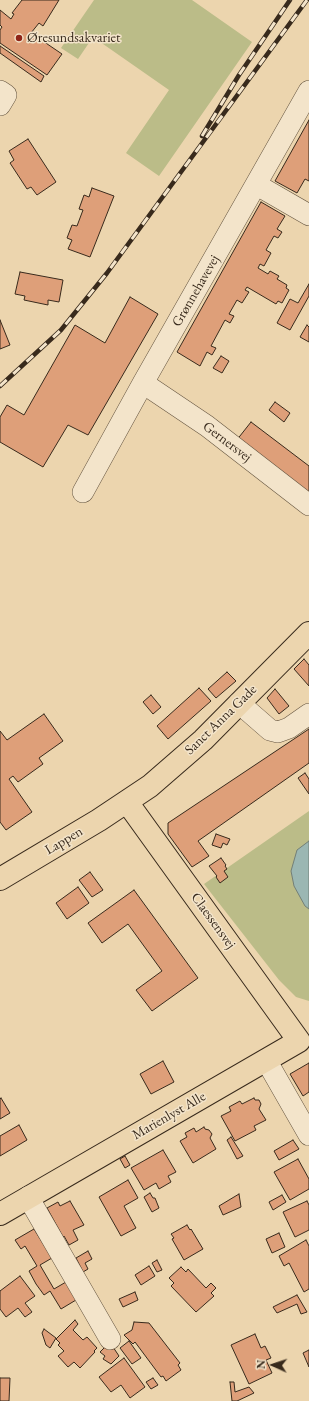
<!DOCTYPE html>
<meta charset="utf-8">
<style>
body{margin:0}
#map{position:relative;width:309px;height:1401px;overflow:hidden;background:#ecd5ae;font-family:"EB Garamond",serif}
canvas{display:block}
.north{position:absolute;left:253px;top:1345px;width:40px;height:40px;-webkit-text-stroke:3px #f3e4ca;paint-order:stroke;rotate:273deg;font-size:11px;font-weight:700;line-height:16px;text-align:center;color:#382a1c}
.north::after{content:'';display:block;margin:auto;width:14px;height:18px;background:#382a1c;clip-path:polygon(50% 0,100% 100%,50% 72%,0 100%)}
</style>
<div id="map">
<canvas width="309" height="1401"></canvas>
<div class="north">N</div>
</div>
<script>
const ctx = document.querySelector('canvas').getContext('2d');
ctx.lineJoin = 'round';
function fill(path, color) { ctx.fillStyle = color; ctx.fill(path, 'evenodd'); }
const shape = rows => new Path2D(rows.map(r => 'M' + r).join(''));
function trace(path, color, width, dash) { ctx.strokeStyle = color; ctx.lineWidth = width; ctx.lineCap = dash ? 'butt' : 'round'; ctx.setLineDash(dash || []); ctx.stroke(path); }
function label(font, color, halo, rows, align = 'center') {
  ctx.font = font + ' "EB Garamond",serif'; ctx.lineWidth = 3; ctx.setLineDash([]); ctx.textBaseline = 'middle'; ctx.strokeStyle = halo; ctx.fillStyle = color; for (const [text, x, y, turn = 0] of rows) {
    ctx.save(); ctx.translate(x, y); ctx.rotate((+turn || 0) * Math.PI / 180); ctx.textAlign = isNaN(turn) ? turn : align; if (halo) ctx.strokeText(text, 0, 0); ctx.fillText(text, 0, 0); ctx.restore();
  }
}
fill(shape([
 [94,0,192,0,252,42,159,176,126,153,169,90,93,37,78,59,61,48],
 [309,811,309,1001,296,997,279,980,204,884]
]), '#bbbc88');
const water = shape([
 [309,841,309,909,305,906,294,886,291,871,297,850,309,841]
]);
fill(water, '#9bb7b3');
trace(water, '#737f77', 1);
const building = shape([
 [22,0,59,0,43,26,39,23,31,33,62,54,47,75,0,43,0,30,2,27,0,25,0,10,11,19,14,14,12,13,22,0],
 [0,46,44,76,41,82,0,53,0,46],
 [309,120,309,181,305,179,297,193,275,181,309,120],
 [28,139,56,182,37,195,31,187,27,189,10,163,14,160,9,151,28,139],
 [92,188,114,196,90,257,68,249,72,240,67,238,72,225,77,226,83,210,79,209,84,195,89,197,92,188],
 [261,202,285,216,277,229,282,232,278,238,274,236,266,250,271,253,264,266,260,264,258,268,268,274,270,271,279,276,277,279,287,285,286,288,289,290,282,303,278,301,276,304,247,287,245,290,249,292,242,303,237,300,229,314,234,316,230,323,225,320,211,346,216,348,212,355,207,352,200,366,177,352,261,202],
 [20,272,63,280,59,302,48,300,48,305,24,300,25,296,15,294,20,272],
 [309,284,309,296,290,330,277,323,290,299,298,303,309,284],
 [130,297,158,314,88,435,68,425,43,467,0,442,0,417,7,405,24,415,75,325,105,343,130,297],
 [0,320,10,345,0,349,0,320],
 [307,325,309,327,309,342,300,337,307,325],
 [221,356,229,361,222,373,213,368,221,356],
 [275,402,290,413,284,422,269,410,275,402],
 [251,422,309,466,309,496,236,441,251,422],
 [304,659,309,665,309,686,294,669,304,659],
 [227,672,236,681,216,698,208,689,227,672],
 [199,688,211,701,168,739,157,726,199,688],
 [275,689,289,706,279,714,267,698,275,689],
 [151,695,161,707,153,714,143,702,151,695],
 [44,714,63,741,39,758,43,764,18,782,13,776,9,779,32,812,6,830,0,822,0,731,7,740,44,714],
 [309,729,309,763,198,841,209,856,192,867,168,834,168,823,309,729],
 [305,773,309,779,309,794,298,778,305,773],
 [216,834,230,839,227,845,223,843,221,848,212,845,216,834],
 [221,858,226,865,225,866,227,869,224,871,228,877,220,883,216,877,217,876,209,866,221,858],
 [90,872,103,890,92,897,79,880,90,872],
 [78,887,89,903,67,919,56,903,78,887],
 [134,890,198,978,152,1011,136,990,162,971,128,924,102,943,88,923,134,890],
 [163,1061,174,1082,151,1094,140,1074,163,1061],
 [309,1063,309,1092,303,1096,290,1074,309,1063],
 [1,1098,10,1113,0,1119,0,1099,1,1098],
 [254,1098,255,1100,259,1100,261,1104,259,1109,266,1120,254,1126,256,1130,235,1141,221,1116,231,1111,229,1107,240,1101,242,1104,254,1098],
 [19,1125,27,1140,0,1156,0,1136,19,1125],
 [204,1127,205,1129,209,1130,212,1134,210,1138,216,1149,193,1163,180,1141,187,1137,185,1133,194,1128,196,1132,204,1127],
 [231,1137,243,1156,237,1159,227,1140,231,1137],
 [293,1140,299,1149,279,1160,274,1151,293,1140],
 [163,1150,176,1172,168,1176,171,1182,159,1189,156,1183,144,1190,131,1168,163,1150],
 [125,1156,130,1165,125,1168,120,1159,125,1156],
 [298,1159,309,1179,309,1189,290,1200,274,1172,298,1159],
 [128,1180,138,1198,124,1206,136,1228,121,1236,99,1197,128,1180],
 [150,1193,153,1198,155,1198,159,1208,152,1212,144,1197,150,1193],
 [239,1194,241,1207,223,1215,219,1206,239,1194],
 [282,1195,286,1202,273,1210,269,1202,282,1195],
 [70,1201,84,1225,73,1230,78,1240,69,1245,64,1236,63,1237,47,1208,58,1202,60,1206,70,1201],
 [307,1201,309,1205,309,1230,295,1237,283,1212,307,1201],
 [187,1225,190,1230,191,1229,203,1249,184,1260,172,1239,174,1238,171,1234,187,1225],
 [34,1229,52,1258,40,1265,54,1289,66,1282,76,1300,61,1309,50,1291,44,1295,36,1284,29,1271,37,1266,25,1246,21,1249,15,1240,34,1229],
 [279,1233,285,1247,272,1253,266,1239,279,1233],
 [306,1240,309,1246,309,1289,304,1292,289,1263,284,1266,279,1256,306,1240],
 [88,1251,92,1259,85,1263,88,1269,83,1272,76,1258,88,1251],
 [157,1260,162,1270,157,1272,152,1263,157,1260],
 [149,1266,155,1276,141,1285,135,1275,149,1266],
 [181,1267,186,1272,188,1269,206,1288,211,1283,216,1288,211,1293,214,1296,196,1312,171,1286,174,1283,169,1278,181,1267],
 [20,1276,35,1296,25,1303,32,1312,25,1317,18,1308,6,1317,0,1309,0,1291,20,1276],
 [135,1292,138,1300,123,1307,119,1299,135,1292],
 [297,1295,307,1312,301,1314,297,1304,277,1313,273,1307,297,1295],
 [75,1320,78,1324,73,1330,83,1340,87,1337,97,1348,94,1351,95,1352,80,1368,74,1362,68,1367,58,1356,64,1351,58,1345,60,1343,56,1339,75,1320],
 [134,1322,149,1323,180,1363,178,1365,181,1370,166,1381,163,1376,161,1377,135,1342,133,1344,124,1335,132,1330,134,1322],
 [44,1329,56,1338,50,1348,46,1345,42,1333,44,1329],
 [255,1334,261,1348,265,1346,271,1358,266,1360,272,1373,249,1384,231,1345,255,1334],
 [129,1341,141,1358,132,1364,120,1348,129,1341],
 [105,1347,113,1347,119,1356,111,1364,103,1359,105,1356,100,1352,105,1347],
 [309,1350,309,1367,303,1353,309,1350],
 [124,1358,145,1387,130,1398,121,1385,111,1392,99,1377,124,1358],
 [0,1378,10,1378,9,1401,0,1401,0,1378],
 [153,1378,158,1385,151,1389,146,1382,153,1378],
 [230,1382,234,1382,235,1392,249,1387,254,1393,237,1401,232,1401,230,1382]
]);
fill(building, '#de9f79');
trace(building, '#382a1c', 1);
const minor = shape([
 [0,91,6,95,0,105],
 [257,185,309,215],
 [143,383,207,426,309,505],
 [83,492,143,383,309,91],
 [239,703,270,730,278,732,289,728,309,714],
 [266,1060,309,1135],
 [28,1197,110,1339]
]);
const major = shape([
 [0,879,99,820,150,786,203,740,309,633],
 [0,1214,299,1041,127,802]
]);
trace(minor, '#655540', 22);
trace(major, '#382a1c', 24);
trace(minor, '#f3e4ca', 21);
trace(major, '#ecd5ae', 22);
const rail = shape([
 [202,136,239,75,290,0],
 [0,386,61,330,107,273,307,0]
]);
trace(rail, '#382a1c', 4.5);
trace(rail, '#f3e4ca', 3, [9]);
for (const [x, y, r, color] of [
 [19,38,4,"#8f2418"]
]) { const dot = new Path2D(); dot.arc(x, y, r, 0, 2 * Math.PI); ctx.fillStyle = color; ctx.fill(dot); trace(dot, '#f3e4ca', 1.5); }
label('14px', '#382a1c', '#f3e4ca', [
 ["Øresundsakvariet",27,38]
], 'left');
label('14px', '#382a1c', '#f3e4ca', [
 ["Grønnehavevej",196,291,-60],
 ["Gernersvej",227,442,37],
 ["Sanct Anna Gade",221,720,-44],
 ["Lappen",64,841,-31],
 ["Claessensvej",213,921,54],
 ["Marienlyst Alle",169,1116,-30]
]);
</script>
